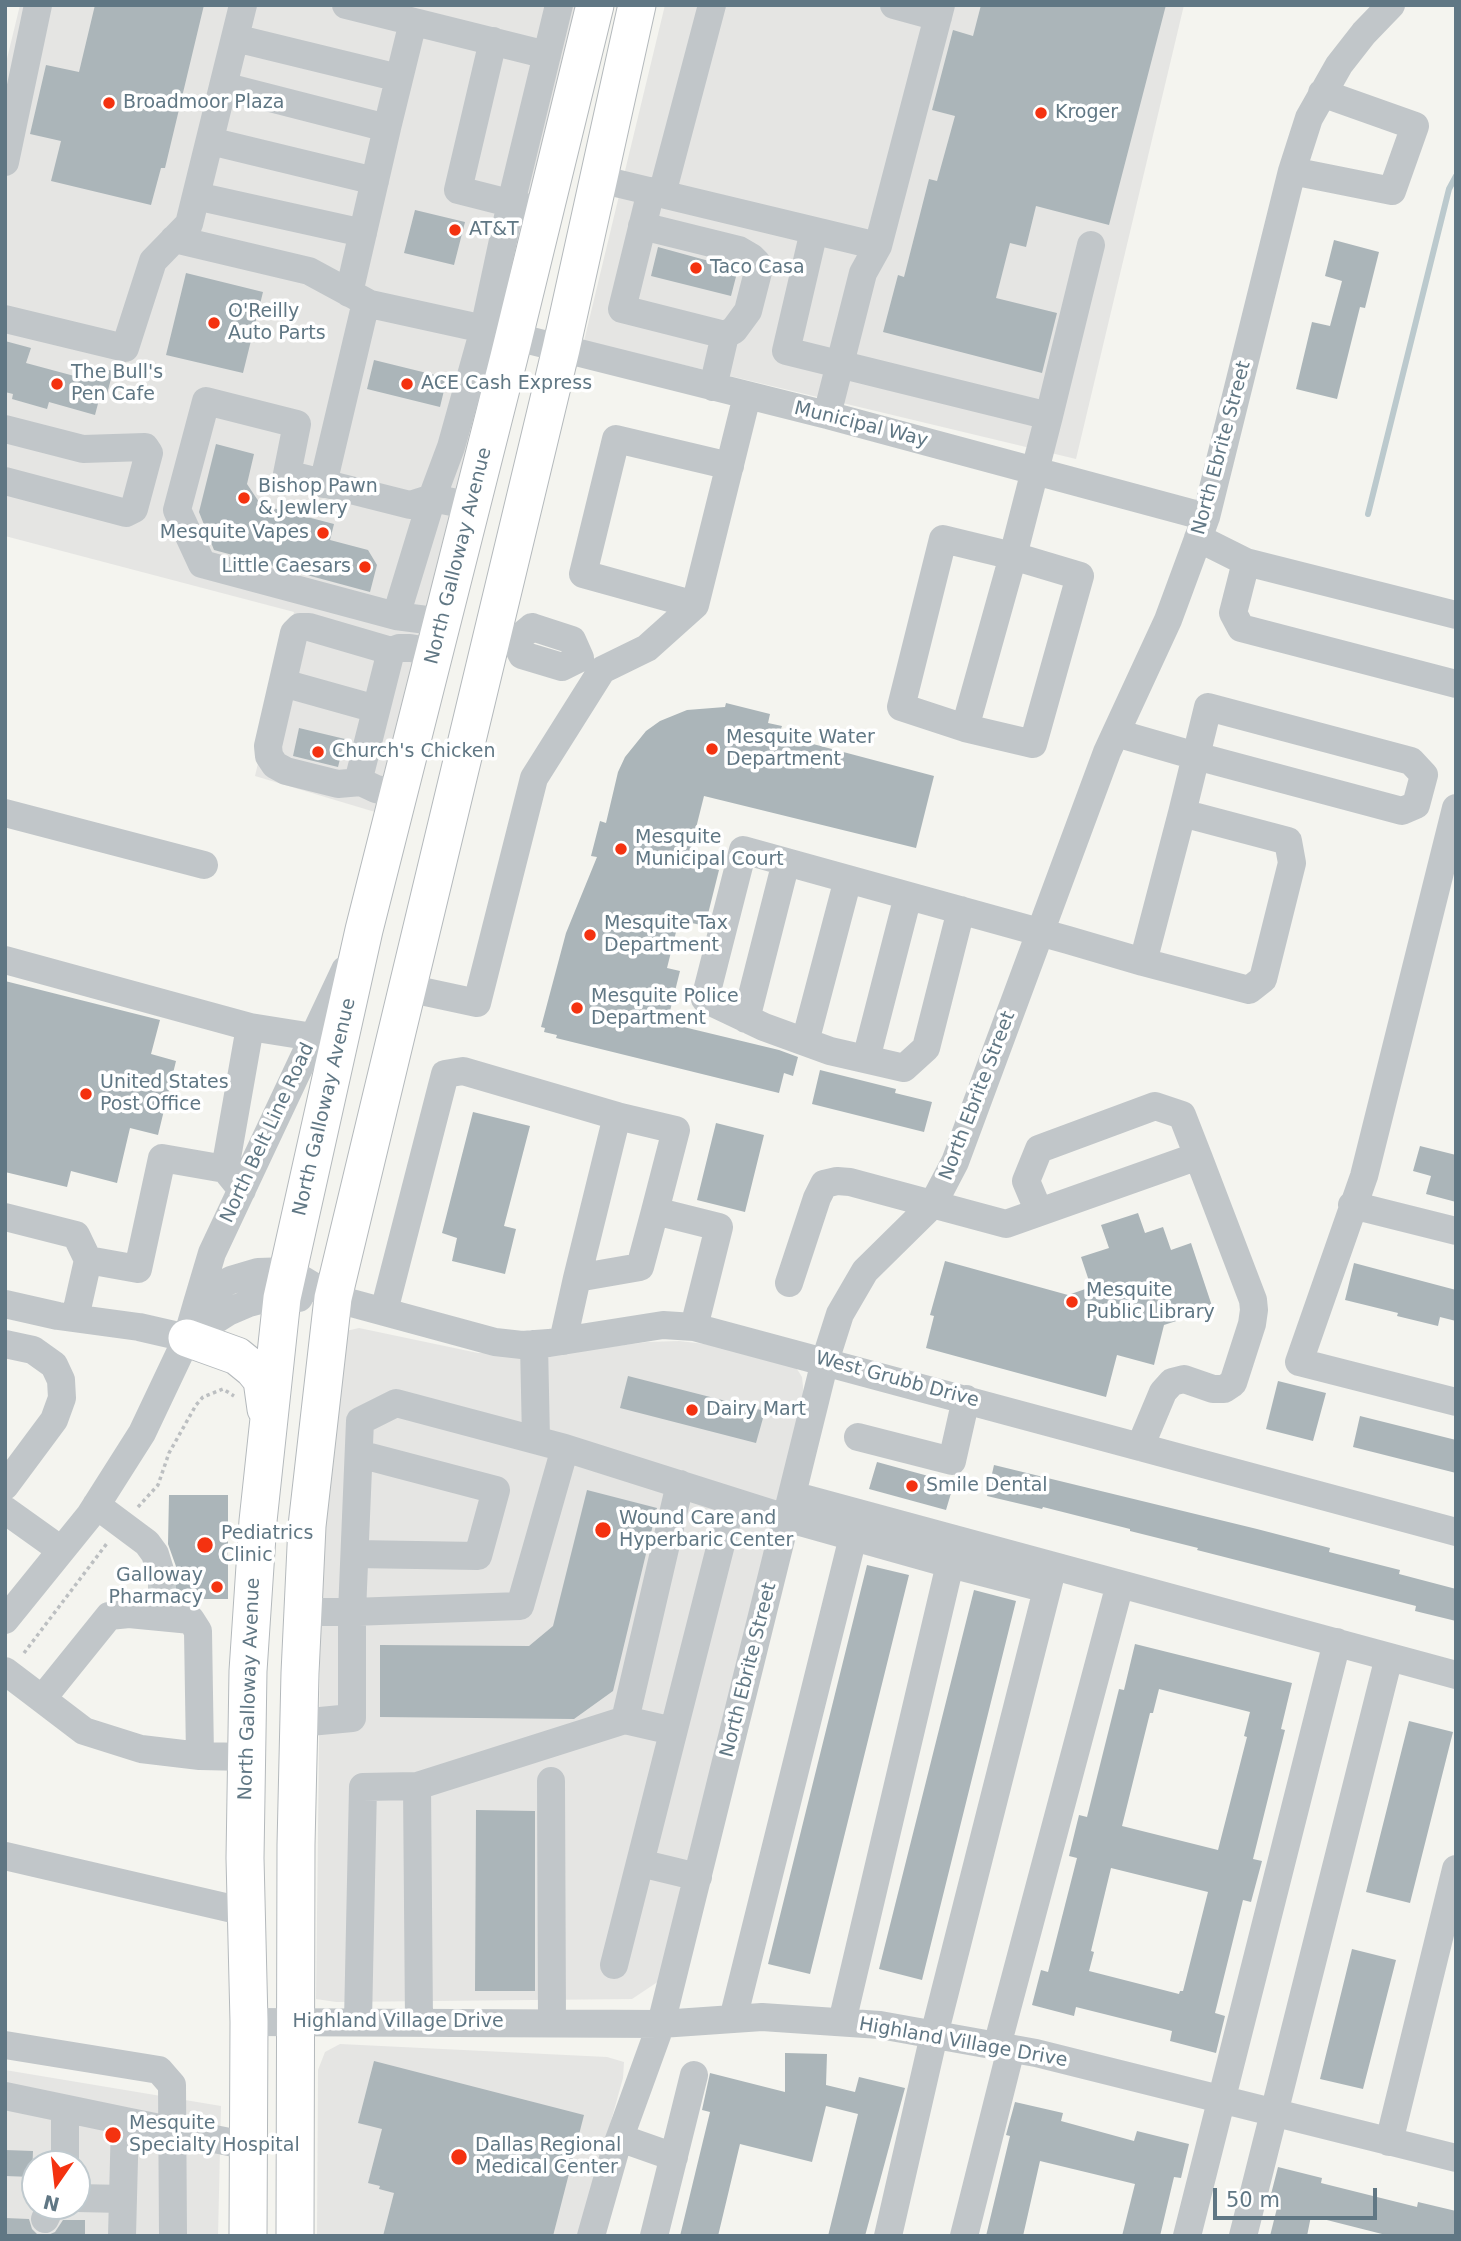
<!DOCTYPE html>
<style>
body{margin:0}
#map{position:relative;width:1461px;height:2241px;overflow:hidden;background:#f4f4ef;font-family:"DejaVu Sans",sans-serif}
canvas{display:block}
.frame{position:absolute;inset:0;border:7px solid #607784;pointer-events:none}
.north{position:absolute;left:21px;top:2150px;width:70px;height:70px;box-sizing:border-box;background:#fff;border:2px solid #bfc9ce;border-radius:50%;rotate:194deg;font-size:19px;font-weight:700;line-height:28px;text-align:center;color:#607784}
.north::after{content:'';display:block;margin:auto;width:24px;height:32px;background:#f43210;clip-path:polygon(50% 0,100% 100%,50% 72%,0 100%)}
.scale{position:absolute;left:1213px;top:2188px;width:164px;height:32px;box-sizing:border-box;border:4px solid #607784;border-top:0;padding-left:9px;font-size:21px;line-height:24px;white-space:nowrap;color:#607784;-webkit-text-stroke:5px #fff;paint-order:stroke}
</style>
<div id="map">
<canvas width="1461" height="2241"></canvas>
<div class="frame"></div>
<div class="north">N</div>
<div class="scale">50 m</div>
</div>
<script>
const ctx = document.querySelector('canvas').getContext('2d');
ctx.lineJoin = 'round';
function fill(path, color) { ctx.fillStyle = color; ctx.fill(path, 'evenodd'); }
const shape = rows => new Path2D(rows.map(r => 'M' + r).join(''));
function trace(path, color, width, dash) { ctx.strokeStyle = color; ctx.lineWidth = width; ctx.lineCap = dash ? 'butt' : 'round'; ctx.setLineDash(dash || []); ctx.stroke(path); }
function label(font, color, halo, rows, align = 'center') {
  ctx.font = font + ' "DejaVu Sans",sans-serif'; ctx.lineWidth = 7; ctx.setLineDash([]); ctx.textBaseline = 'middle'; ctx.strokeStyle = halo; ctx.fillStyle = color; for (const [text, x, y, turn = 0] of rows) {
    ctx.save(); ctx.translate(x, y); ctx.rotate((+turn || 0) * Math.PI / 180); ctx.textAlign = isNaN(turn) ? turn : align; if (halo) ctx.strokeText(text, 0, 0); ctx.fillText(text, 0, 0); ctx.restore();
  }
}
fill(shape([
 [20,5,579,5,375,812,255,776,294,612,5,536,5,67],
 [665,5,1184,5,1076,459,584,341],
 [359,1328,478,1353,586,1350,647,1342,679,1341,705,1344,795,1366,802,1377,804,1396,662,1979,632,1999,336,2002,316,1999,320,1660,325,1520,346,1331],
 [340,2044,607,2057,624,2062,623,2078,579,2236,317,2236,318,2070,325,2052],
 [5,2070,221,2106,218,2236,5,2236],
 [35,2164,77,2164,77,2206,35,2206]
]), '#e5e5e3');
trace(shape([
 [1368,514,1449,189,1456,176]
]), '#bbc9cd', 6);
fill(shape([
 [95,5,204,5,165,168,161,168,151,205,51,181,61,141,30,134,46,65,79,72],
 [981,5,1166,5,1109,225,1036,206,1026,247,1010,243,996,298,1057,313,1042,373,883,332,898,275,904,277,929,179,937,181,955,116,932,110,953,30,973,36],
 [415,210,465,222,454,265,404,253],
 [1334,240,1379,252,1365,308,1360,307,1337,399,1296,389,1312,322,1330,326,1342,281,1325,276],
 [658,247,738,269,731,296,651,276],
 [186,273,263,292,243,373,166,355],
 [5,341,31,348,26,363,78,377,82,363,113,371,107,394,101,392,95,415,49,402,47,409,12,399,13,394,5,392],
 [374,360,447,378,440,407,367,389],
 [216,444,254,454,247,484,261,505,334,524,330,540,368,550,377,565,370,592,214,550,199,512],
 [726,703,770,714,768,723,782,726,779,735,934,776,916,848,704,796,690,852,697,854,694,864,719,870,705,926,679,920,667,968,680,971,667,1023,779,1050,798,1057,793,1076,784,1073,779,1093,556,1038,557,1035,544,1032,545,1028,541,1027,566,933,597,857,591,856,600,821,606,823,618,772,625,757,646,731,660,721,687,710,725,707],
 [299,728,345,739,338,767,293,756],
 [5,981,160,1020,151,1054,176,1061,158,1135,130,1128,117,1183,71,1171,67,1187,5,1172],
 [820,1070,896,1089,895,1093,932,1102,924,1132,812,1104],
 [473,1112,530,1126,504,1226,516,1229,505,1274,452,1261,457,1238,442,1233],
 [716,1123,764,1135,745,1212,697,1200],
 [1420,1146,1456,1155,1456,1202,1426,1194,1431,1176,1413,1171],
 [1138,1213,1145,1233,1163,1227,1171,1250,1191,1243,1213,1309,1164,1325,1154,1365,1117,1355,1106,1397,926,1348,934,1316,930,1315,945,1261,1068,1295,1091,1287,1081,1257,1109,1248,1101,1225],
 [1354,1263,1456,1290,1456,1321,1440,1317,1438,1326,1397,1316,1398,1313,1345,1300],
 [628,1376,765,1411,756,1443,620,1408],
 [1278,1381,1326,1393,1313,1441,1266,1429],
 [1360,1416,1456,1440,1456,1473,1353,1447],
 [877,1462,954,1483,946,1510,869,1489],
 [994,1465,1257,1529,1330,1548,1329,1552,1400,1570,1399,1574,1456,1589,1456,1621,1415,1611,1416,1606,1197,1550,1198,1548,1130,1531,1130,1529,1043,1507,1042,1509,987,1496],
 [587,1490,657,1508,613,1691,574,1719,380,1717,380,1645,529,1646,553,1626],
 [169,1495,228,1495,228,1599,152,1599,152,1590,159,1593,167,1593,175,1588,178,1580,178,1572,168,1544],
 [867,1565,909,1575,810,1974,768,1964],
 [974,1590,1016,1601,922,1980,879,1969],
 [1135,1644,1292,1683,1281,1729,1285,1730,1253,1859,1262,1861,1251,1902,1243,1900,1215,2013,1225,2016,1216,2053,1170,2041,1172,2031,1076,2007,1074,2016,1032,2005,1041,1970,1048,1972,1077,1858,1069,1856,1079,1815,1087,1817,1119,1689,1124,1690],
 [1159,1689,1250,1712,1244,1736,1247,1737,1218,1850,1122,1826,1150,1713,1153,1713],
 [1111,1868,1208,1892,1183,1991,1180,1991,1179,1994,1089,1971,1094,1952,1091,1951],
 [1409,1721,1453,1732,1410,1903,1366,1892],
 [476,1810,535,1811,535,1991,475,1991],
 [1352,1949,1396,1960,1363,2089,1320,2079],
 [785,2053,827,2054,826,2085,855,2092,859,2077,905,2088,865,2236,828,2236,858,2114,826,2106,812,2162,740,2144,718,2236,680,2236,710,2112,702,2110,710,2073,785,2092],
 [374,2061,584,2115,553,2236,383,2236,394,2193,379,2189,380,2186,368,2183,382,2129,358,2123],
 [1015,2102,1063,2113,1061,2121,1134,2141,1137,2131,1189,2144,1181,2178,1174,2177,1160,2236,1122,2236,1135,2184,1040,2161,1023,2236,986,2236,1010,2136,1006,2135],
 [5,2150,33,2151,32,2177,5,2176],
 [1278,2167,1322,2178,1321,2183,1417,2207,1418,2202,1456,2211,1456,2236,1390,2236,1311,2216,1307,2236,1270,2236,1278,2204,1269,2202],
 [5,2218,29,2219,32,2229,37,2234,46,2236,55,2232,63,2220,85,2220,85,2236,5,2236]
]), '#abb5b9');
trace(shape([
 [162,1577,162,1599]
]), '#c8cecf', 28, [28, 14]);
const major = shape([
 [187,1338,237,1356,253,1369,262,1380,266,1409],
 [248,2236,249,2022,245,1858,248,1671,258,1521,282,1298,364,930,509,357,595,5],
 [295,2236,296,1845,300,1673,307,1526,333,1298,561,349,637,5]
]);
trace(major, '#b4b9bc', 39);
trace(shape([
 [138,1507,158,1485,169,1453,196,1405,203,1397,223,1389,234,1396],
 [24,1653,108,1542]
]), '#bcbfc1', 3.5, [3.5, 3.5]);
trace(shape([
 [346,5,547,55],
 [894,5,938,17],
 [235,38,399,78],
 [493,41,458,190,529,208],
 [223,86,387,128,349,293],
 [387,128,413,22],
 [210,141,375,181],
 [5,162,38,5],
 [1292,171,1392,191,1415,126,1322,93],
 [599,179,878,246],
 [651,191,622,309,725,335,713,387],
 [662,194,712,5],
 [196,196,363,233],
 [642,226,739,250,751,257,757,263,758,272,748,311,734,330,725,335],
 [814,231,786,351,1049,416,1013,556,1080,576,1033,744,965,728,901,707,943,539,1013,556,965,728],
 [174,239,309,271,370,304,484,329,827,415,1206,517],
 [5,319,125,348,153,261,189,224,243,5],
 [827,415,863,273,878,246,941,5],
 [1049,416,1091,245],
 [5,429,83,449,145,447,149,453,134,509,126,513,5,481],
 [323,484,366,302],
 [1198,538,1246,562,1456,615],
 [1246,562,1233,613,1241,628,1456,684],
 [695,605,583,574,616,439,730,466],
 [396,616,202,564,177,510,206,401,297,424,287,474,410,505,432,498,472,506],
 [442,622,396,616,432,498,451,447,484,329,511,203,559,5],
 [532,627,572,640,580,658,562,667,522,655,515,641,532,627],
 [283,683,376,709],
 [1208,707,1411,761,1424,775,1416,805,1402,811,1196,756,1208,707],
 [1116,733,1196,756,1182,813],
 [361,782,360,774,391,651],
 [398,794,376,789,361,782,338,784,286,771,275,765,269,756,268,746,294,633,300,627,309,627,391,651,399,648,410,648,435,652],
 [1456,808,1364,1176,1299,1362,1456,1402],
 [5,813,204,865],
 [961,910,926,1048,904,1068,830,1051,764,1027,705,999,743,850,1068,940,1143,962,1249,990,1263,979,1292,863,1288,841,1182,813,1143,962],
 [5,960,250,1027],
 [407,988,477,1003,534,778,602,670,647,648,695,605,747,396],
 [746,1019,786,862],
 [805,1042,848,879],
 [866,1059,908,896],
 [242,1190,225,1169,250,1027,313,1037],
 [1352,1205,1456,1231],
 [1039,1212,1026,1181,1039,1149,1155,1106,1182,1115,1198,1156],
 [5,1217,76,1235,88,1260,75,1318],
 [88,1260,138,1269,162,1158,225,1169],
 [577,1278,617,1116,676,1130,655,1211],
 [789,1283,817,1198,824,1184,837,1181,850,1182,1006,1224,1198,1156,1253,1300,1254,1310,1252,1324,1233,1383,1224,1389,1213,1389,1184,1379,1172,1382,1163,1392,1140,1447],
 [198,1300,212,1253,345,970],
 [5,1304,58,1316,139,1327,187,1338],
 [384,1311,445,1074,463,1071,617,1116],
 [187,1338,228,1312,249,1303,264,1299,299,1298],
 [563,1341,577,1278,640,1267,655,1211,719,1227,694,1327],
 [5,1344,33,1350,54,1365,61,1380,62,1398,54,1420,5,1486],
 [534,1344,536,1439],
 [858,1437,952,1461,966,1399],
 [565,1448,786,1518,950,1564],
 [792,1495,1456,1675],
 [96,1505,147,1543,155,1554,162,1577],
 [5,1510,61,1550],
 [355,1554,478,1556,496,1490,359,1454],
 [5,1620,90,1515,142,1433,187,1338,198,1300,211,1290,231,1280,258,1272,288,1271,333,1298,495,1342,522,1345,549,1343,663,1325,694,1327,1456,1532],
 [5,1671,42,1699,109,1616,129,1614,191,1620,198,1631,200,1756,246,1757],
 [42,1699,84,1731,141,1749,200,1756],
 [625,1720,680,1484],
 [299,1723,352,1718,352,1612,360,1421,396,1403,565,1448,520,1606,352,1612,303,1612],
 [551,1781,552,2023],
 [417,1786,419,2022],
 [5,1856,246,1912],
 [640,1863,698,1877],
 [614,1965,732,1501],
 [733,2019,853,1537],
 [358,2021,363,1787,417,1786,625,1720,673,1731],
 [249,2022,661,2024,762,2017,880,2025,1036,2053,1456,2158],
 [842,2022,950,1564,1047,1589],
 [5,2045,159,2070,172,2085,173,2236],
 [997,2046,1120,1584],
 [5,2096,125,2121],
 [620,2138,674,2157],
 [1389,2142,1456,1869],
 [65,2164,65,2109],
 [77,2198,123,2199],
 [45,2219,51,2206],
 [122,2236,125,2121,249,2146],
 [591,2236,616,2148,661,2024,825,1361,840,1314,865,1271,933,1204,955,1162,1107,752,1168,620,1206,517,1292,171,1309,118,1339,65,1364,33,1391,5],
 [654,2236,694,2075],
 [888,2236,934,2035,1053,1566],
 [964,2236,1011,2049],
 [1187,2236,1337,1642],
 [1243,2236,1389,1657]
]), '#c1c6c9', 28);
trace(major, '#fff', 37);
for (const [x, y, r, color] of [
 [109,103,7,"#f43210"],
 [1041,113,7,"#f43210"],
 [455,230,7,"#f43210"],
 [696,268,7,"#f43210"],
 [214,323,7,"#f43210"],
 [57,384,7,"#f43210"],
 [407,384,7,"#f43210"],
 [244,498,7,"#f43210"],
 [323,533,7,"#f43210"],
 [365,567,7,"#f43210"],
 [712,749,7,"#f43210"],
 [318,752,7,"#f43210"],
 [621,849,7,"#f43210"],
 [590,935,7,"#f43210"],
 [577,1008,7,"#f43210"],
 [86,1094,7,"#f43210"],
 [1072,1302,7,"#f43210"],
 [692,1410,7,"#f43210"],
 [912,1486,7,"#f43210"],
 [603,1530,9,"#f43210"],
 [205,1545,9,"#f43210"],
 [217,1587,7,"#f43210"],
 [113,2135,9,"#f43210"],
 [459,2157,9,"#f43210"]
]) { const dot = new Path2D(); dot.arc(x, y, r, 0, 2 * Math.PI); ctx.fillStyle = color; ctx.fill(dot); trace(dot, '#fff', 2.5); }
label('19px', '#607784', '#fff', [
 ["Broadmoor Plaza",123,103],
 ["Kroger",1055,113],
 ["AT&T",469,230],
 ["Taco Casa",710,268],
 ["O'Reilly",228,312],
 ["Auto Parts",228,334],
 ["The Bull's",71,373],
 ["Pen Cafe",71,395],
 ["ACE Cash Express",421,384],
 ["Bishop Pawn",258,487],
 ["& Jewlery",258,509],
 ["Mesquite Vapes",309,533,"right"],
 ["Little Caesars",351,567,"right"],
 ["Mesquite Water",726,738],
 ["Department",726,760],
 ["Church's Chicken",332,752],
 ["Mesquite",635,838],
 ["Municipal Court",635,860],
 ["Mesquite Tax",604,924],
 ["Department",604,946],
 ["Mesquite Police",591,997],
 ["Department",591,1019],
 ["United States",100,1083],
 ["Post Office",100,1105],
 ["Mesquite",1086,1291],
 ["Public Library",1086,1313],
 ["Dairy Mart",706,1410],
 ["Smile Dental",926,1486],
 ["Wound Care and",619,1519],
 ["Hyperbaric Center",619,1541],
 ["Pediatrics",221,1534],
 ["Clinic",221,1556],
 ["Galloway",203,1576,"right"],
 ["Pharmacy",203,1598,"right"],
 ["Mesquite",129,2124],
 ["Specialty Hospital",129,2146],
 ["Dallas Regional",475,2146],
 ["Medical Center",475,2168]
], 'left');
label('19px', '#607784', '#fff', [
 ["Municipal Way",861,425,14],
 ["North Ebrite Street",1222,448,-75],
 ["North Galloway Avenue",459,556,-76],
 ["North Ebrite Street",978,1096,-69],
 ["North Galloway Avenue",325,1107,-77],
 ["North Belt Line Road",268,1133,-65],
 ["West Grubb Drive",897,1380,15],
 ["North Ebrite Street",749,1670,-76],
 ["North Galloway Avenue",250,1689,-88],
 ["Highland Village Drive",398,2022],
 ["Highland Village Drive",963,2043,10]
]);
</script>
